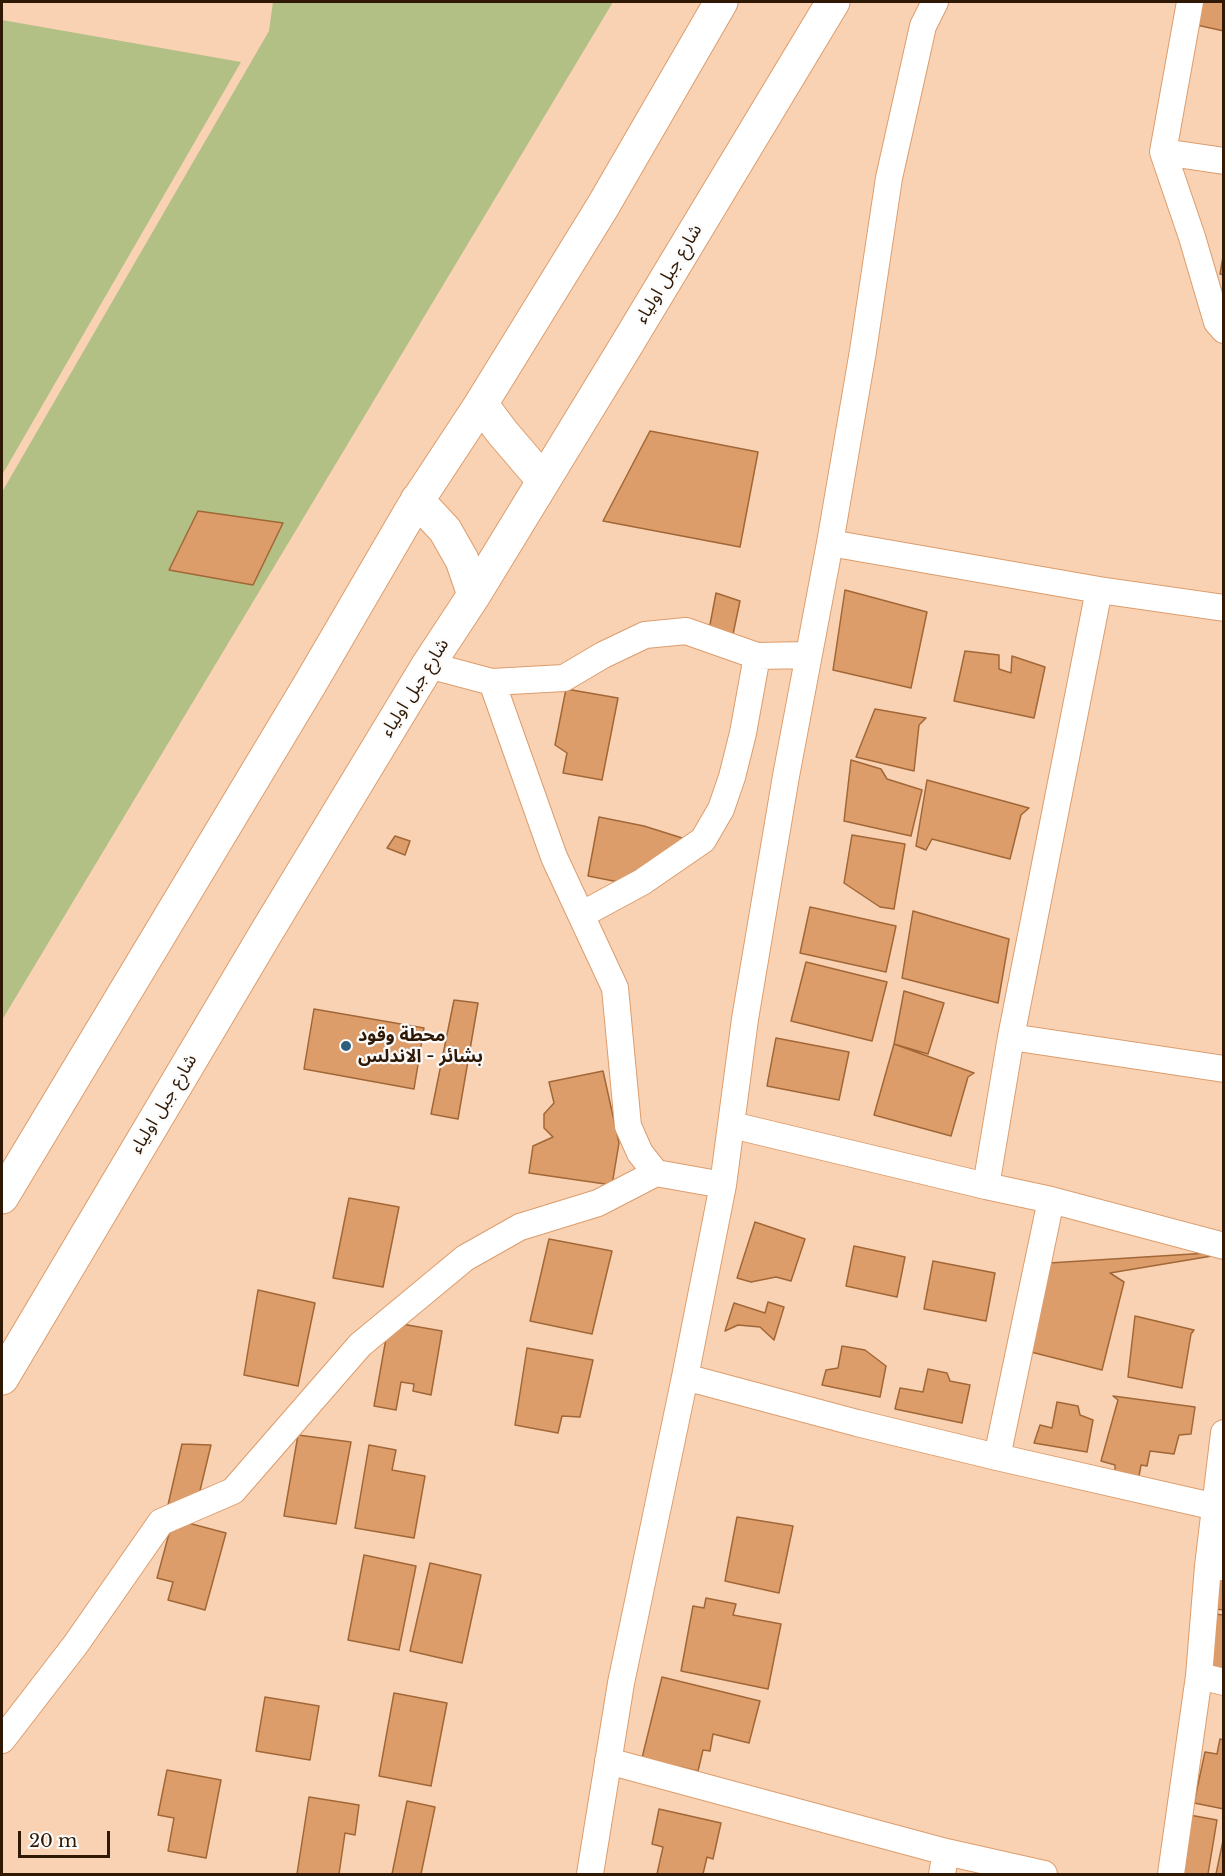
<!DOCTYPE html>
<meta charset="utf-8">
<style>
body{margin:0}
#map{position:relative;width:1225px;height:1876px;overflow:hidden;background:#f9d2b4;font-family:"Libre Baskerville",serif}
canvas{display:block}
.frame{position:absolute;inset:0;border:3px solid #301904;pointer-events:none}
.scale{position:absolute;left:18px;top:1831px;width:92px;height:27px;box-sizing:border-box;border:3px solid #301904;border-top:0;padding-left:8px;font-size:18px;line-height:21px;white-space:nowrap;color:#301904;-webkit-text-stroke:4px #fbfbfb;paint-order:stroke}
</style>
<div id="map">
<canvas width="1225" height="1876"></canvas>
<div class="frame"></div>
<div class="scale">20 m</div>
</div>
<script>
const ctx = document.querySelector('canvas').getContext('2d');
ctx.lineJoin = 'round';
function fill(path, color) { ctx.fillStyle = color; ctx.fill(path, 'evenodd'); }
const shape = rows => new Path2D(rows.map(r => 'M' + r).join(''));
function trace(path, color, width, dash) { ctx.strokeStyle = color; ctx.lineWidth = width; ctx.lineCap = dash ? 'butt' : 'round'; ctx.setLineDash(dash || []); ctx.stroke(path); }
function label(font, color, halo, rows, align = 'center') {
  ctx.font = font + ' "Libre Baskerville","Noto Sans Arabic",serif'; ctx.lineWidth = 4.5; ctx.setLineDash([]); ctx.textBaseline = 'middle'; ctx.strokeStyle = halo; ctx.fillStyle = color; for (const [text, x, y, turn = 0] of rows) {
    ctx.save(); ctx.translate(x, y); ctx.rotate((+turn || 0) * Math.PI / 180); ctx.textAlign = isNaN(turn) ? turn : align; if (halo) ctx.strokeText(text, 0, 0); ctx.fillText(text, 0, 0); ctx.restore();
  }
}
fill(shape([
 [273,2,613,2,2,1020,2,492,269,31],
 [2,20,241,62,2,475]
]), '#b2bf85');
const building = shape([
 [1197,2,1224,2,1224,31,1192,24,1197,2],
 [1224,251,1224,275,1220,274,1224,251],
 [650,431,758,452,740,547,603,521,650,431],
 [198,511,283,523,253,585,169,570,198,511],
 [845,590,927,612,911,688,833,670,845,590],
 [716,593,740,601,732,639,709,630,716,593],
 [965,651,999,655,999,669,1011,673,1012,656,1045,667,1034,718,954,701,965,651],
 [566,689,618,698,602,780,563,773,567,753,555,745,566,689],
 [875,709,926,718,919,725,914,771,856,757,875,709],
 [851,760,881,769,887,779,922,790,911,836,844,821,851,760],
 [927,780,1029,808,1021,815,1010,859,932,839,926,850,916,846,927,780],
 [599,817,644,826,698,843,629,884,588,876,599,817],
 [852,835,905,844,894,909,880,907,844,883,852,835],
 [395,836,410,841,405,855,387,848,395,836],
 [810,907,896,926,886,972,800,953,810,907],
 [913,911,1009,939,998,1003,902,978,913,911],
 [806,962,887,982,872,1041,791,1021,806,962],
 [904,991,944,1003,928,1054,894,1044,904,991],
 [454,1000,478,1003,458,1119,431,1114,454,1000],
 [314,1009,424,1028,414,1089,304,1069,314,1009],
 [776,1038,849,1052,839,1100,767,1086,776,1038],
 [894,1044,974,1073,968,1077,951,1136,874,1115,894,1044],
 [603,1071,619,1143,612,1185,529,1173,533,1146,553,1137,544,1128,544,1114,554,1103,549,1082,603,1071],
 [349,1198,399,1207,383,1287,333,1278,349,1198],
 [755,1222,805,1239,791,1281,776,1277,751,1282,737,1278,755,1222],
 [549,1239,612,1251,592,1334,530,1321,549,1239],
 [854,1246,905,1257,897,1297,846,1286,854,1246],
 [1224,1252,1224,1254,1110,1273,1124,1282,1102,1370,1027,1351,1049,1263,1224,1252],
 [933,1261,995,1273,986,1321,924,1309,933,1261],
 [258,1290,315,1303,298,1386,244,1375,258,1290],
 [768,1302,784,1307,774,1340,760,1327,738,1325,725,1331,734,1303,765,1313,768,1302],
 [1135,1316,1194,1330,1191,1334,1182,1388,1128,1377,1135,1316],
 [396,1323,442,1331,431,1395,413,1391,414,1384,401,1382,396,1410,374,1406,387,1333,396,1323],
 [842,1346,865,1350,886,1366,880,1397,822,1385,826,1370,838,1368,842,1346],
 [527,1348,593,1360,580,1417,562,1416,558,1433,515,1425,527,1348],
 [928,1369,947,1373,950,1381,970,1385,962,1423,895,1409,900,1388,923,1392,928,1369],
 [1113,1396,1195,1407,1191,1434,1179,1435,1174,1454,1150,1451,1147,1466,1141,1465,1139,1476,1115,1475,1115,1465,1101,1461,1118,1400,1113,1396],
 [1057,1402,1078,1406,1080,1415,1093,1420,1087,1452,1034,1443,1040,1425,1052,1428,1057,1402],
 [298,1435,351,1442,336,1524,284,1516,298,1435],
 [182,1444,211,1445,197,1503,183,1507,168,1505,182,1444],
 [369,1445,396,1450,392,1470,425,1476,414,1538,355,1528,369,1445],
 [737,1517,793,1526,779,1593,725,1581,737,1517],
 [173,1519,226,1533,205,1610,168,1600,173,1582,157,1578,173,1519],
 [364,1555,416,1566,399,1650,348,1640,364,1555],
 [430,1563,481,1575,462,1663,410,1651,430,1563],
 [1219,1573,1224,1573,1224,1610,1215,1609,1219,1573],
 [706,1598,736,1604,733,1615,781,1624,768,1689,681,1671,693,1606,704,1608,706,1598],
 [1214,1614,1224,1615,1224,1670,1204,1666,1214,1614],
 [662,1677,760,1701,749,1743,713,1734,710,1751,703,1750,698,1771,642,1758,662,1677],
 [394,1693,447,1703,431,1786,379,1776,394,1693],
 [265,1697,319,1706,310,1760,256,1751,265,1697],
 [1220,1739,1224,1740,1224,1809,1194,1803,1205,1752,1217,1754,1220,1739],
 [167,1770,221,1780,206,1858,168,1851,174,1818,158,1815,167,1770],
 [309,1797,359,1805,355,1835,345,1833,339,1874,297,1874,309,1797],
 [407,1801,435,1807,421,1874,392,1874,407,1801],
 [659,1809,721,1823,713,1859,707,1857,703,1874,657,1874,663,1847,652,1844,659,1809],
 [1184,1814,1217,1820,1208,1874,1173,1874,1184,1814],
 [1224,1836,1224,1874,1216,1874,1224,1836]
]);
fill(building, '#dc9d6b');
trace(building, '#a26736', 1.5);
const minor = shape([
 [1190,2,1163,152,1192,237,1217,322,1224,330],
 [1163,152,1224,161],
 [830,543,1099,590,1224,608],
 [428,665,492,682,564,678,603,655,645,635,686,631,757,656,807,655],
 [492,682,554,857,615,988,628,1126,640,1153,656,1173,723,1185],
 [581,915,642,882,703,840,721,809,732,777,743,733,757,656],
 [1011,1037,1224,1069],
 [732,1125,986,1186,1051,1200,1224,1246],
 [986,1186,1011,1037,1099,590],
 [685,1377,857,1423,997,1457,1216,1507],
 [997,1457,1051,1200],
 [1223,1567,1208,1566,1224,1433],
 [1199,1676,1224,1682],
 [2,1740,76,1644,161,1522,233,1491,360,1345,465,1258,520,1227,598,1203,656,1173],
 [608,1761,946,1852,1044,1874],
 [590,1874,621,1683,685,1377,723,1185,745,1019,786,776,830,543,863,351,889,178,923,26,935,2],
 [942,1874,946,1852],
 [1171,1874,1199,1676,1208,1566]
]);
const trunk = shape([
 [481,404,502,432,543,480],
 [417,500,445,530,462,560,474,595],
 [2,1197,310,684,412,509,481,404,603,206,721,2],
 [2,1378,266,933,428,665,474,595,624,349,833,2]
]);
trace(minor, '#dc9d6c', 28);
trace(trunk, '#dc9d6c', 35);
trace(minor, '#fff', 26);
trace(trunk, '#fff', 33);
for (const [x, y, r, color] of [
 [346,1046,6,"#2f5f7e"]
]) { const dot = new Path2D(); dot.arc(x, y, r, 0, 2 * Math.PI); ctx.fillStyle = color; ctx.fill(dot); trace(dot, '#fbfbfb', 2); }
label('18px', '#301904', '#fbfbfb', [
 ["شارع جبل اولياء",669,274,-59],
 ["شارع جبل اولياء",415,688,-58],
 ["شارع جبل اولياء",164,1104,-59]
]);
label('bold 18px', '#301904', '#fbfbfb', [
 ["محطة وقود",358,1036],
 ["بشائر - الاندلس",358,1057]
], 'left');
</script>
